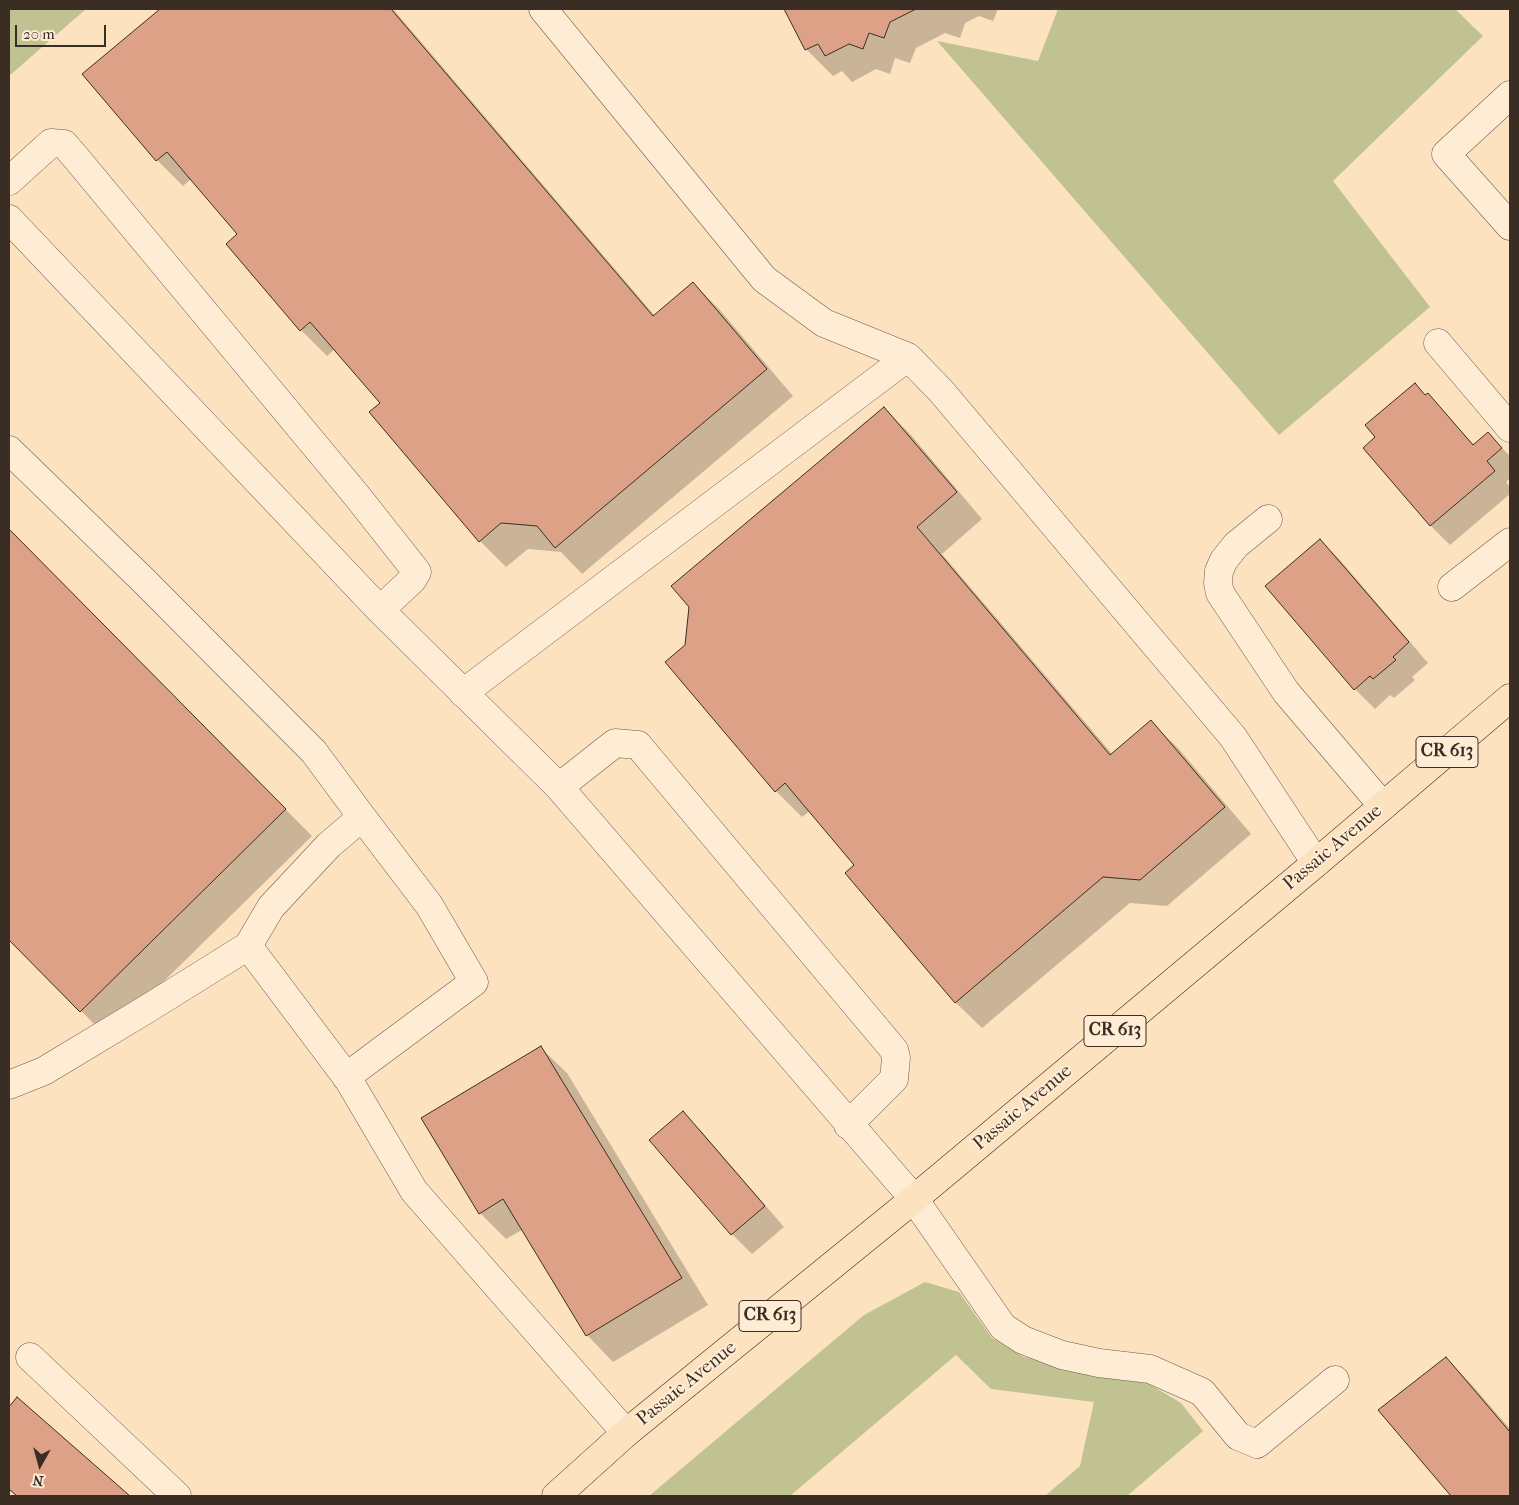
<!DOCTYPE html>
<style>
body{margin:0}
#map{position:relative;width:1519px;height:1505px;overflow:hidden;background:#fde2bf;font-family:"IM FELL French Canon",serif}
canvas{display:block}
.frame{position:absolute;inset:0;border:10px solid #3a2e24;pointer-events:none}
.north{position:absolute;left:15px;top:1440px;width:50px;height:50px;-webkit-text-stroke:4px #feecd5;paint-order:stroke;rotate:187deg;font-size:14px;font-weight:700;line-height:20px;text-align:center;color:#3a2e24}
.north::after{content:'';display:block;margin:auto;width:18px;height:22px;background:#3a2e24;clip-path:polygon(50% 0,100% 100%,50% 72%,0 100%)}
.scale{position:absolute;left:15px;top:25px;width:91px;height:22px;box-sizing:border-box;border:2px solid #3a2e24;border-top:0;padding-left:6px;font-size:15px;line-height:18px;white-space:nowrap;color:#3a2e24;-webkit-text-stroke:4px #feecd5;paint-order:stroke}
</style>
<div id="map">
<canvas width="1519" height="1505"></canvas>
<div class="frame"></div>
<div class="north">N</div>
<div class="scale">20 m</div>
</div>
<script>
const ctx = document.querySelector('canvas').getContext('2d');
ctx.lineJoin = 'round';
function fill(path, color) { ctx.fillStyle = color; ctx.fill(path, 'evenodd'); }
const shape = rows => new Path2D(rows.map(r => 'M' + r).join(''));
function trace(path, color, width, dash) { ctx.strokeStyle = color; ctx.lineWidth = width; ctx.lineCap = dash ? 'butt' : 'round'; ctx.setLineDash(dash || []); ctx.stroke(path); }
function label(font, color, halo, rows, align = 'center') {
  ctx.font = font + ' "IM FELL French Canon",serif'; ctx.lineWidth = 4; ctx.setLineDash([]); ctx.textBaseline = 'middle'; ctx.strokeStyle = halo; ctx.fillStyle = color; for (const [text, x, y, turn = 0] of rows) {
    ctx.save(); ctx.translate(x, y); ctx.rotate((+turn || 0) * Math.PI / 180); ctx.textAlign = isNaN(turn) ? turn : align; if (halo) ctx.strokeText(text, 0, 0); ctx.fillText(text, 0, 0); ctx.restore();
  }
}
fill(shape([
 [9,9,86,9,9,76],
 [1058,9,1455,9,1483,36,1333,181,1430,307,1279,435,937,41,1038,61],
 [925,1282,959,1292,992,1338,1024,1357,1141,1379,1181,1403,1203,1431,1127,1496,1045,1496,1080,1466,1094,1402,991,1389,956,1355,790,1496,649,1496,864,1315]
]), '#c0c391');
fill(shape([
 [162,9,393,9,655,316,693,283,719,309,793,396,582,574,561,552,528,549,506,567,480,541,371,412,382,403,335,349,327,356,301,330,238,234,191,179,183,186,157,160,84,75],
 [786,9,998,9,993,21,979,16,965,23,960,38,945,33,916,48,910,63,895,58,890,74,876,69,852,82,842,71,833,76,806,49],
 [1428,394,1475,446,1488,434,1510,456,1510,478,1506,482,1510,487,1510,494,1450,545,1430,525,1426,396],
 [884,408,910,434,982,519,942,554,1113,755,1151,722,1178,748,1251,834,1167,906,1130,903,982,1028,955,1002,856,865,810,811,802,817,776,791,667,662,687,645],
 [9,530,312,836,107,1037,9,938],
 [1320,540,1340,560,1428,663,1412,677,1415,680,1394,698,1390,695,1375,709,1355,689],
 [540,1047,567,1073,708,1305,613,1362,587,1335,522,1230,506,1239,480,1213],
 [683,1113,703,1133,784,1227,752,1254,732,1234,651,1140],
 [1446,1358,1472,1385,1510,1429,1510,1496,1453,1496,1380,1411],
 [18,1399,128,1496,16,1496,9,1490,9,1409]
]), '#0003');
const building = shape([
 [160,9,391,9,653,316,693,282,767,369,555,548,537,526,501,523,479,542,369,412,380,403,310,322,300,331,226,244,237,234,167,152,156,161,82,74,160,9],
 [784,9,916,9,890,22,884,38,869,33,863,49,849,44,825,56,818,44,805,50,784,9],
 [1415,383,1425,395,1428,393,1473,445,1488,432,1502,448,1487,461,1495,471,1430,526,1363,448,1375,437,1365,425,1415,383],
 [884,407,957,492,917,527,1110,755,1151,720,1225,807,1140,880,1103,877,955,1003,845,873,854,865,785,783,775,792,665,662,685,645,689,607,671,586,884,407],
 [9,529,286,809,80,1012,9,940,9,529],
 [1320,539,1409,642,1393,657,1396,660,1373,679,1370,676,1354,690,1265,586,1320,539],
 [541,1046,682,1278,586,1336,503,1199,479,1214,421,1118,541,1046],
 [683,1111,765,1206,731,1235,649,1140,683,1111],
 [1446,1357,1510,1432,1510,1496,1451,1496,1378,1410,1446,1357],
 [17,1397,130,1496,17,1496,9,1489,9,1407,17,1397]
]);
fill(building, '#dda188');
trace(building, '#3a2e24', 1);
const minor = shape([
 [543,9,764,279,824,323,908,357,941,391,1233,737,1316,863],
 [1510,95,1446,154,1510,226],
 [9,181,51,143,64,144,77,159,357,496,417,572,412,580,380,610],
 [9,219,380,610,559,787,914,1199,1003,1327,1023,1340,1062,1355,1099,1363,1150,1369,1202,1392,1238,1436,1257,1444,1335,1380],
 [1438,343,1510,428],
 [9,450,144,581,314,752,362,817,329,845,271,907,248,946,147,1009,44,1071,9,1085],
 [1268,519,1236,545,1224,560,1219,571,1218,583,1220,593,1286,692,1383,806],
 [1452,587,1510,542],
 [463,693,908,357],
 [559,787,615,743,638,745,894,1050,896,1058,894,1079,848,1125],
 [248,946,348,1079,414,1191,626,1433],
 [346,1077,474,982,429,905,362,817],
 [30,1357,177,1496]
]);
const major = shape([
 [556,1496,626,1433,914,1199,1316,863,1510,698]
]);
trace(minor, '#6b5b4b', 29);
trace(major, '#3a2e24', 29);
trace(minor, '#feecd5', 28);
trace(major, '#fde2bf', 28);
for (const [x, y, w] of [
 [1447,752,62],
 [1115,1031,62],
 [770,1316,62]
]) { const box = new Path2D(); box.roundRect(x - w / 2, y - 15.5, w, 31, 4); ctx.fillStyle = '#feecd5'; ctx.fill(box); trace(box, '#3a2e24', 1); }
label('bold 18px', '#3a2e24', null, [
 ["CR 613",1447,752],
 ["CR 613",1115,1031],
 ["CR 613",770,1316]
]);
label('19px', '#3a2e24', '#feecd5', [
 ["Passaic Avenue",1333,848,-40],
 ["Passaic Avenue",1023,1108,-40],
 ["Passaic Avenue",687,1384,-39]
]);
</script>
